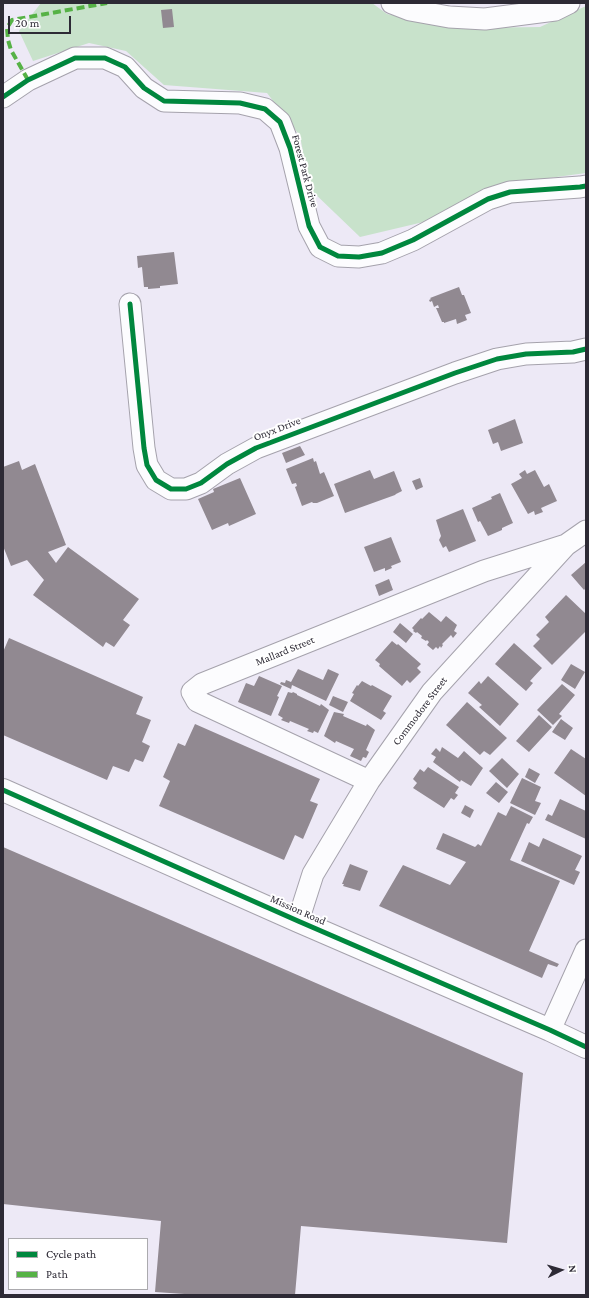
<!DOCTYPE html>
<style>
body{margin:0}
#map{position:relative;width:589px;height:1298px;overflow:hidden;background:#ede9f6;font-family:"Crimson Pro",serif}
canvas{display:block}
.frame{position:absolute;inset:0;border:4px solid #2d2a35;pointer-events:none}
.legend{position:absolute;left:8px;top:1238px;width:140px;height:52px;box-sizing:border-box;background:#fff;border:1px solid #abaaae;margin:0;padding:5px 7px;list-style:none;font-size:12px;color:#2d2a35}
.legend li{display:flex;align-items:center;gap:8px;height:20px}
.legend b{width:20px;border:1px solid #abaaae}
.north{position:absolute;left:541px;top:1250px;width:40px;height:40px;-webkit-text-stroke:3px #fff;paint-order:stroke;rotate:85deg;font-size:11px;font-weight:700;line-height:16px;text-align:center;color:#2d2a35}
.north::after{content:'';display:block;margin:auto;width:14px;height:18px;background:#2d2a35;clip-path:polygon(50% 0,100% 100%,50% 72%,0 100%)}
.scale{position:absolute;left:8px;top:16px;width:63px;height:18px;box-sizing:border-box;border:2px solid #2d2a35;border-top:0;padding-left:5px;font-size:12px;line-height:14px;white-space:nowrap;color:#2d2a35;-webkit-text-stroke:3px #fff;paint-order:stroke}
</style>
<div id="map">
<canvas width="589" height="1298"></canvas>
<div class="frame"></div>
<ul class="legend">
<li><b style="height:5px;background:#00873e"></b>Cycle path</li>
<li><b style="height:5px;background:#56b246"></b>Path</li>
</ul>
<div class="north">N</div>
<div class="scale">20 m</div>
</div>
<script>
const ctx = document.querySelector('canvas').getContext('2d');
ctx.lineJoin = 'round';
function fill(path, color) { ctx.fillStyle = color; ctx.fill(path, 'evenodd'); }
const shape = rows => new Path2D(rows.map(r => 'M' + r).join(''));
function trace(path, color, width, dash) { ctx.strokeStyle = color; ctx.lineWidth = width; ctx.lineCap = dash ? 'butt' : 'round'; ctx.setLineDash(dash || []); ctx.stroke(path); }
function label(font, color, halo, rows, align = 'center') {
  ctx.font = font + ' "Crimson Pro",serif'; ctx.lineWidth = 4; ctx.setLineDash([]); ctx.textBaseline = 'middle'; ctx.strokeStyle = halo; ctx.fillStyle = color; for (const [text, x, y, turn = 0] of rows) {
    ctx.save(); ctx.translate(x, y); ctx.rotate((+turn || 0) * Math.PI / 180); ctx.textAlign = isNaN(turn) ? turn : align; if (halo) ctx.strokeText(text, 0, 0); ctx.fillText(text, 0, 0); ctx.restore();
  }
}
fill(shape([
 [41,3,372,3,387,14,464,28,540,27,586,6,586,173,527,181,432,220,360,237,310,189,300,136,267,93,164,85,126,51,89,43,33,61,19,31]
]), '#c8e2cb');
fill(shape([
 [172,9,174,27,163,28,161,10],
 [174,252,178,284,160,286,160,288,148,289,148,287,144,287,142,267,138,268,137,256],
 [459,287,462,295,464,295,471,313,465,315,467,320,457,324,456,319,444,323,444,322,442,322,436,308,439,308,438,305,434,307,432,301,430,302,429,300,431,299,430,298],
 [515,419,523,443,501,451,498,442,493,444,488,430],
 [300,446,305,455,286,463,282,453],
 [313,458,314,462,316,461,320,474,324,472,334,496,317,503,313,503,312,502,302,506,295,487,297,486,296,483,292,484,286,469],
 [19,461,22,470,35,464,66,545,48,552,56,563,68,547,139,599,123,620,130,625,114,647,106,642,103,647,33,595,44,580,27,560,11,566,3,546,3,467],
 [370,470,374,479,394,471,402,491,396,494,395,495,345,513,334,484],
 [525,470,527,474,535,470,544,487,549,484,557,501,541,508,543,512,535,515,534,511,528,514,511,484,522,478,519,474],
 [240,478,256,514,229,526,228,523,212,530,198,499,214,492,213,489],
 [420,478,423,487,416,490,412,481],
 [500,493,513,523,502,528,502,530,488,536,480,521,478,522,472,508,492,499,491,497],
 [463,509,476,541,449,552,446,546,443,548,439,540,441,536,436,520],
 [391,537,401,562,391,566,392,568,385,571,385,568,374,572,364,547],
 [586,562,586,588,584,590,571,575],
 [389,579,393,590,379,596,375,585],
 [566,595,586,614,586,631,552,665,533,646,540,639,536,635,549,622,545,617],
 [429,612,441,622,446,616,457,625,454,631,457,633,453,638,451,635,442,644,443,645,441,648,440,646,438,649,436,647,433,650,427,645,429,642,427,640,426,641,421,638,422,636,417,632,416,633,413,631,414,630,412,628,421,618,422,619],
 [400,623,413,634,406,643,393,632],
 [9,638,143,697,136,714,151,720,142,742,150,746,143,762,135,759,129,772,113,766,107,780,3,735,3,652],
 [392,641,397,645,398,644,421,664,417,668,421,672,410,683,407,680,402,686,379,666,380,664,375,660],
 [514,643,542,668,530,681,533,683,526,691,495,664],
 [571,664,585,672,575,689,561,680],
 [298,669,323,680,328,669,339,674,326,701,292,685,291,689,280,684,281,682,285,683,286,680,291,682],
 [259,676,282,686,277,696,279,697,271,716,238,702,246,683,254,686],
 [488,676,519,704,500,726,479,707,482,705,468,693,479,681,481,684],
 [362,681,371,686,372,685,392,696,383,711,386,713,381,720,350,701,354,694,352,693,357,685,358,686],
 [562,684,575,695,559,714,562,716,553,725,537,710],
 [288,692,292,693,293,692,297,694,297,695,320,706,321,704,329,710,318,733,314,731,313,733,307,731,309,729,290,721,289,723,281,720,283,718,278,715],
 [333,696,348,702,343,712,329,705],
 [467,702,507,738,490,755,484,751,480,755,446,725],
 [334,712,344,714,343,716,366,726,367,724,375,730,366,750,369,752,366,758,363,757,361,761,350,756,354,749,336,741,335,743,324,736],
 [539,715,552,727,529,752,516,741],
 [561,719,573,728,565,740,552,732],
 [195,724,320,779,310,801,318,804,303,839,295,835,284,860,159,806,170,781,163,777,178,743,185,746],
 [442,747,458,758,464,751,483,768,471,786,461,780,460,782,433,762,436,757,431,754,436,748,440,752],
 [571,749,586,759,586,796,554,773],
 [502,758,519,774,507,788,489,771],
 [428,767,459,787,455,793,458,795,454,800,451,798,444,808,413,788,417,783,413,779,420,769,424,772],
 [529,768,540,774,535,783,525,777],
 [522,778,541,787,535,801,541,803,535,815,510,803],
 [496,782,508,792,499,803,486,793],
 [560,799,586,811,586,839,545,820,548,814,552,816],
 [465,805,474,810,470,818,461,813],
 [511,806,533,817,529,824,527,823,510,860,560,881,529,951,559,964,557,967,548,964,542,978,379,906,403,865,450,885,466,862,436,849,443,833,475,847,478,844,481,846,498,812,506,816],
 [543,838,582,856,575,870,580,872,574,885,521,861,529,842,539,847],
 [3,847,523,1073,507,1243,301,1226,295,1295,199,1295,155,1292,161,1221,3,1204],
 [350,864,368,871,360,891,343,886,344,884,342,884]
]), '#918991');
const minor = shape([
 [392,3,410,10,449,17,485,19,555,10,569,3],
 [3,97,28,80,75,58,105,58,125,67,144,88,164,101,240,103,265,109,280,122,290,148,309,226,320,247,338,256,359,257,382,253,413,240,488,199,510,192,580,187,586,186],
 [130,304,144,448,147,465,156,480,171,489,186,489,201,483,227,464,256,448,455,373,497,359,526,354,573,352,586,349],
 [369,781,197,701,192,692,202,684,484,571,566,545],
 [298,921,313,874,369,781,432,692,566,545,586,531],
 [550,1030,586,950]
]);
const major = shape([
 [3,790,298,921,550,1030,586,1047]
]);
trace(minor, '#a5a2ac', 23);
trace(major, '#a5a2ac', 24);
trace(minor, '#fcfcfe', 21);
trace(major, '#fcfcfe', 22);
trace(shape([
 [28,80,11,50,8,40,7,28,12,20,107,3]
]), '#56b246', 4, [8, 4]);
trace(shape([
 [3,97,28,80,75,58,105,58,125,67,144,88,164,101,240,103,265,109,280,122,290,148,309,226,320,247,338,256,359,257,382,253,413,240,488,199,510,192,580,187,586,186],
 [130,304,144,448,147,465,156,480,171,489,186,489,201,483,227,464,256,448,455,373,497,359,526,354,573,352,586,349],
 [3,790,298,921,550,1030,586,1047]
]), '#00873e', 5);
label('11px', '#2d2a35', '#fff', [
 ["Forest Park Drive",305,171,75],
 ["Onyx Drive",277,429,-21],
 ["Mallard Street",285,651,-22],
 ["Commodore Street",420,711,-53],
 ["Mission Road",298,910,24]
]);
</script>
